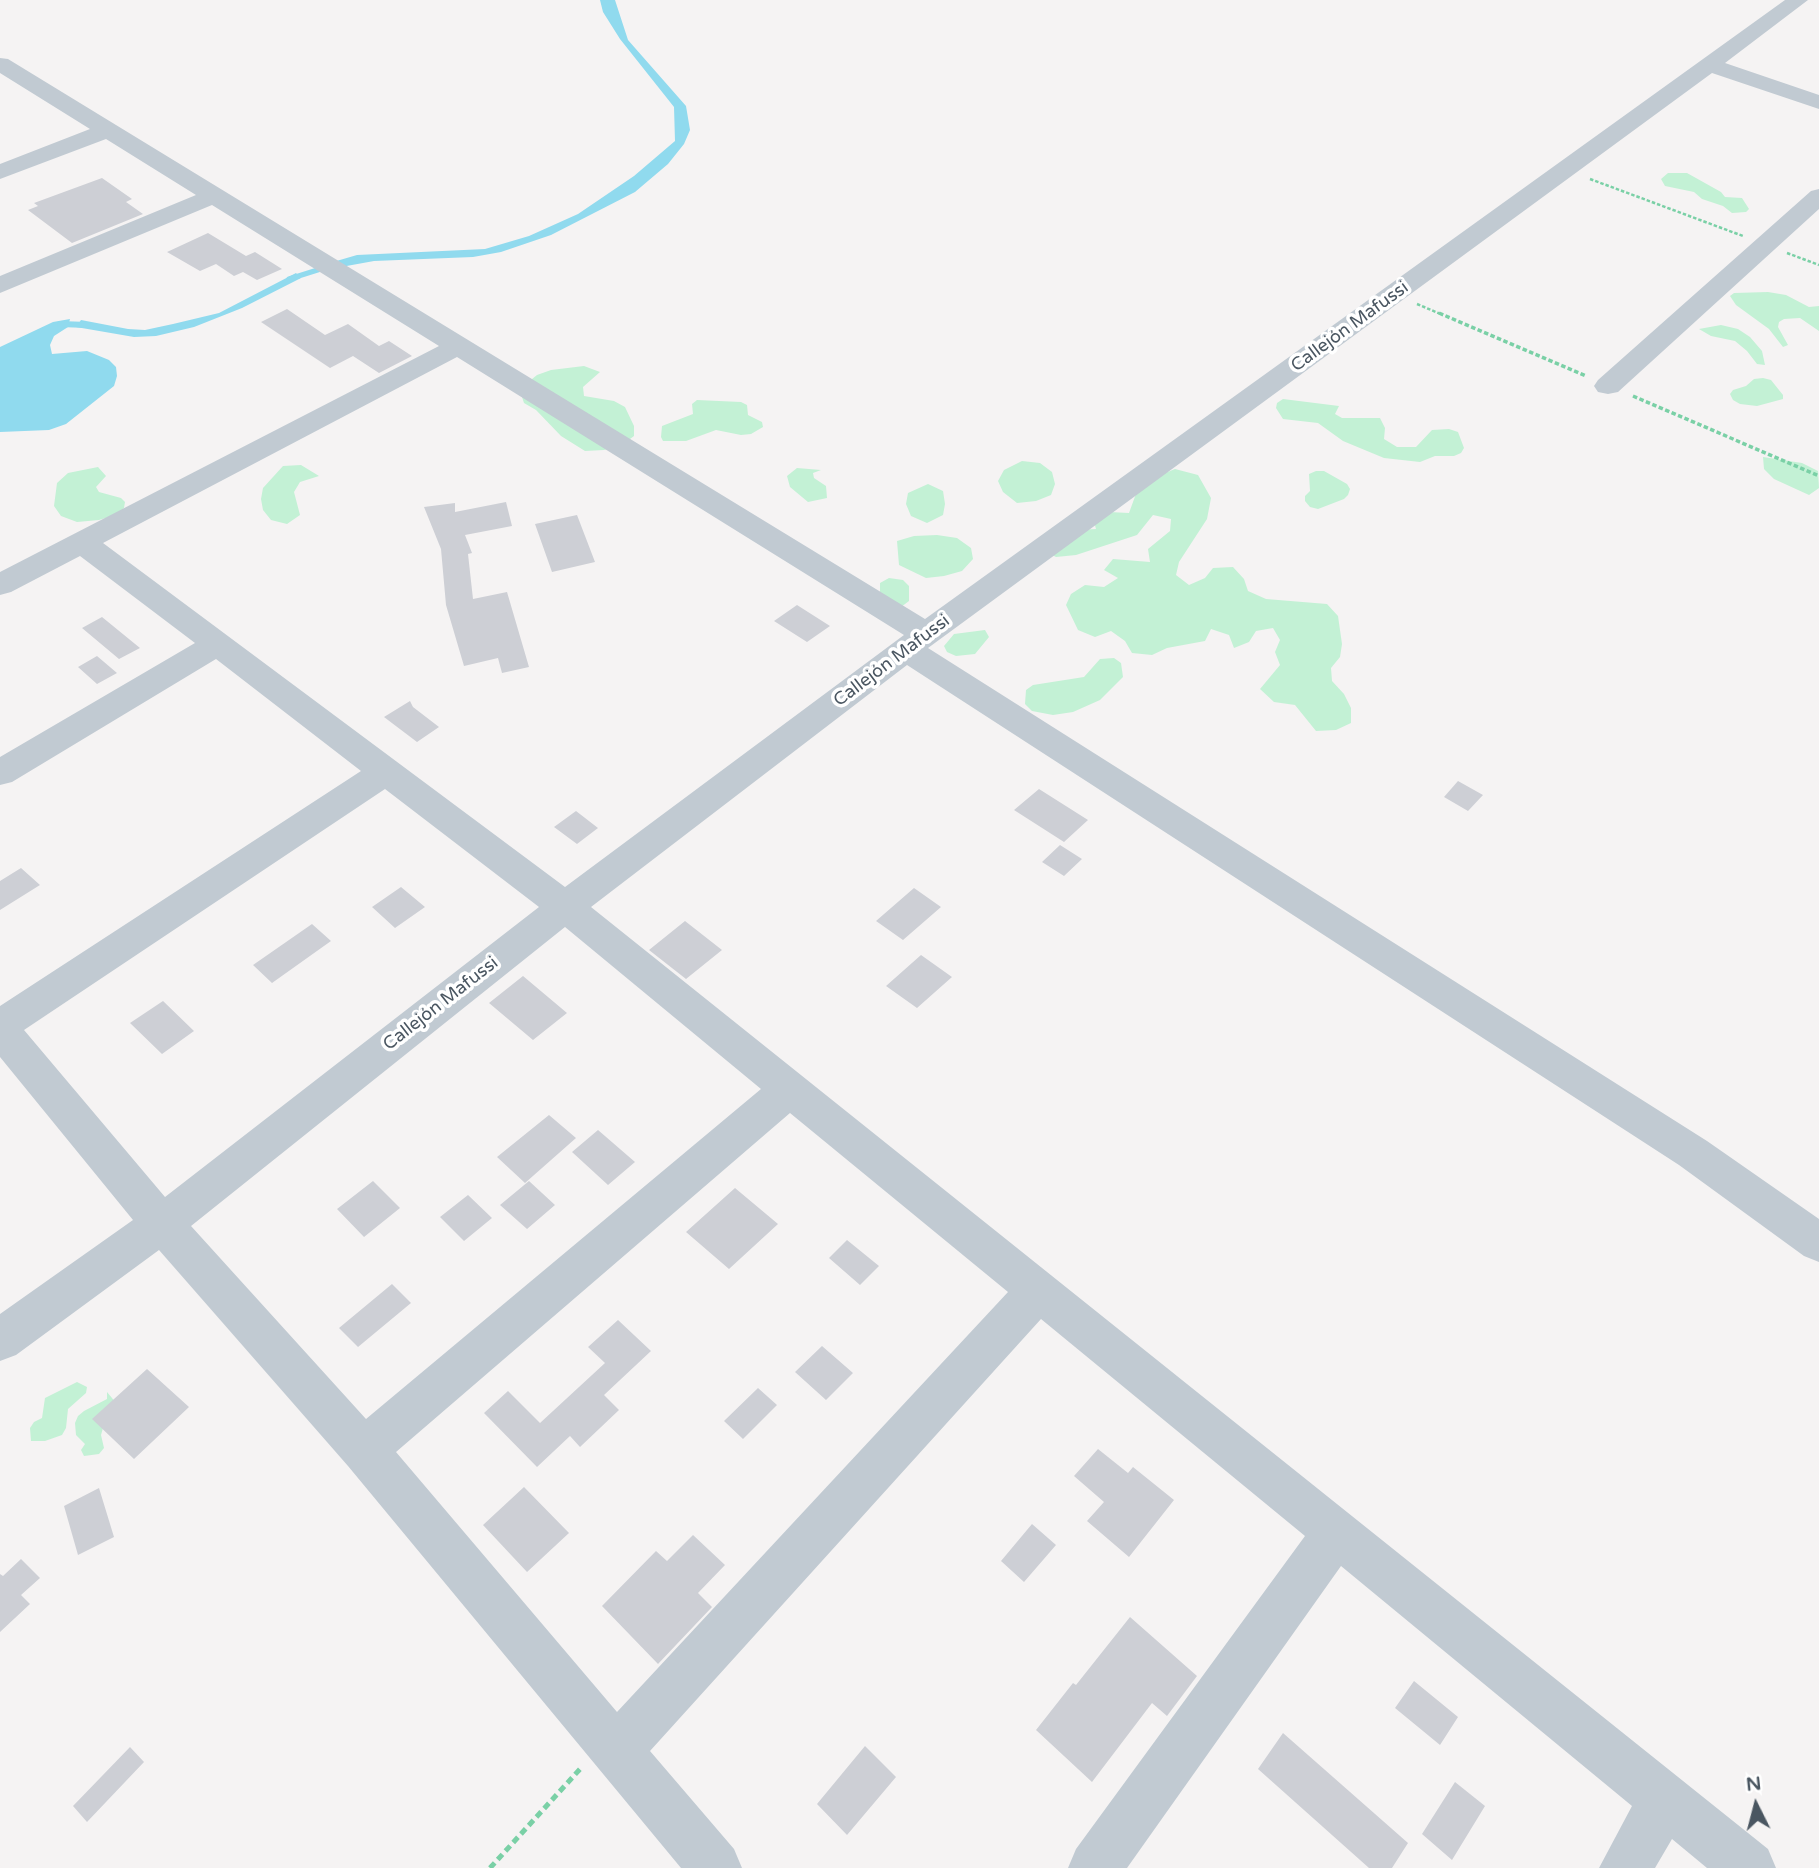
<!DOCTYPE html>
<meta charset="utf-8">
<style>
body{margin:0}
#map{position:relative;width:1819px;height:1868px;overflow:hidden;background:#f5f3f3;font-family:"Varela Round",sans-serif}
canvas{display:block}
.north{position:absolute;left:1721px;top:1770px;width:70px;height:70px;-webkit-text-stroke:5px #fff;paint-order:stroke;rotate:354deg;font-size:19px;font-weight:700;line-height:28px;text-align:center;color:#4a5661}
.north::after{content:'';display:block;margin:auto;width:24px;height:32px;background:#4a5661;clip-path:polygon(50% 0,100% 100%,50% 72%,0 100%)}
</style>
<div id="map">
<canvas width="1819" height="1868"></canvas>
<div class="north">N</div>
</div>
<script>
const ctx = document.querySelector('canvas').getContext('2d');
ctx.lineJoin = 'round';
function fill(path, color) { ctx.fillStyle = color; ctx.fill(path, 'evenodd'); }
const shape = rows => new Path2D(rows.map(r => 'M' + r).join(''));
function trace(path, color, width, dash) { ctx.strokeStyle = color; ctx.lineWidth = width; ctx.lineCap = dash ? 'butt' : 'round'; ctx.setLineDash(dash || []); ctx.stroke(path); }
function label(font, color, halo, rows, align = 'center') {
  ctx.font = font + ' "Varela Round",sans-serif'; ctx.lineWidth = 7; ctx.setLineDash([]); ctx.textBaseline = 'middle'; ctx.strokeStyle = halo; ctx.fillStyle = color; for (const [text, x, y, turn = 0] of rows) {
    ctx.save(); ctx.translate(x, y); ctx.rotate((+turn || 0) * Math.PI / 180); ctx.textAlign = isNaN(turn) ? turn : align; if (halo) ctx.strokeText(text, 0, 0); ctx.fillText(text, 0, 0); ctx.restore();
  }
}
fill(shape([
 [1668,173,1687,173,1721,192,1725,197,1742,198,1749,209,1746,212,1732,213,1723,206,1702,199,1694,192,1665,186,1661,179],
 [1768,292,1786,295,1809,307,1819,306,1819,331,1800,318,1784,319,1779,322,1778,327,1788,345,1783,347,1769,329,1736,305,1730,296,1734,293],
 [1721,325,1738,329,1750,337,1762,351,1765,365,1757,364,1747,351,1735,341,1711,336,1699,329],
 [584,366,600,372,583,387,584,396,614,401,625,407,634,426,634,436,622,445,604,450,585,451,561,436,536,410,524,403,521,394,526,384,537,375,551,370],
 [1763,378,1771,380,1783,395,1783,399,1757,406,1740,404,1733,400,1730,394,1733,390,1746,386,1754,379],
 [1283,399,1339,406,1335,414,1342,418,1380,418,1385,428,1384,439,1397,447,1416,447,1432,430,1449,429,1458,432,1464,448,1461,453,1454,456,1435,456,1420,462,1384,458,1343,441,1318,423,1283,419,1276,408,1277,403],
 [697,400,741,402,747,405,748,415,762,422,763,427,751,434,741,435,716,430,686,441,663,441,661,437,662,426,693,414,692,404],
 [1763,457,1802,463,1818,471,1819,488,1809,495,1774,479,1764,469],
 [1022,461,1040,463,1052,472,1055,484,1051,495,1036,501,1017,503,1003,492,998,481,1004,470],
 [301,465,319,476,300,482,294,492,300,515,287,524,271,520,263,510,261,499,263,488,283,466],
 [98,467,106,476,96,487,99,492,121,498,125,502,124,508,119,514,99,520,77,522,61,516,54,506,57,483,68,473],
 [797,468,821,470,813,473,814,478,826,486,827,498,808,502,790,487,787,476],
 [1175,469,1198,475,1211,498,1207,519,1179,562,1176,575,1189,585,1205,578,1213,568,1233,567,1244,579,1248,591,1266,599,1327,604,1338,616,1342,644,1340,657,1331,668,1332,681,1344,694,1351,708,1351,723,1336,730,1316,731,1295,705,1274,702,1260,689,1280,665,1275,652,1280,640,1273,628,1256,631,1249,642,1234,648,1229,635,1211,629,1205,641,1167,648,1152,655,1132,653,1125,641,1111,631,1095,637,1078,630,1066,605,1071,594,1085,585,1104,587,1118,578,1104,570,1113,559,1150,562,1148,549,1170,531,1171,519,1153,515,1137,535,1076,555,1056,557,1041,549,1060,531,1096,529,1093,518,1109,512,1129,513,1137,491,1145,481],
 [1316,471,1324,471,1347,484,1350,489,1348,495,1344,499,1318,509,1310,507,1305,501,1305,496,1310,491,1309,474],
 [928,484,943,491,945,504,943,515,927,523,911,516,906,504,908,493],
 [937,535,957,538,971,548,973,559,962,571,944,576,926,578,899,565,897,541,914,536],
 [889,578,903,580,909,586,909,601,897,610,880,593,880,583],
 [985,630,989,637,975,654,956,656,947,652,944,646,954,634],
 [1114,658,1121,663,1123,677,1100,700,1073,712,1053,715,1032,711,1025,704,1026,690,1033,685,1084,677,1100,659],
 [77,1382,87,1387,86,1393,68,1409,66,1428,62,1435,45,1441,31,1441,30,1428,34,1422,42,1418,45,1398],
 [107,1392,117,1404,103,1428,101,1435,104,1448,99,1454,84,1456,81,1450,85,1444,76,1435,75,1423,78,1416,84,1411,107,1399]
]), '#c3f1d5');
fill(shape([
 [600,0,615,0,628,40,686,106,690,130,684,144,668,164,635,192,551,235,501,252,473,257,374,261,341,267,333,262,357,255,485,249,529,236,578,214,634,176,675,141,674,107,620,39,603,12],
 [296,273,301,278,242,308,194,327,156,336,134,337,76,327,81,320,128,329,145,330,173,324,219,313],
 [70,319,68,327,54,336,50,345,52,354,87,351,109,360,116,367,117,376,114,386,66,424,49,430,0,432,0,347,53,322]
]), '#90daee');
trace(shape([
 [289,279,327,267]
]), '#90daee', 5);
trace(shape([
 [60,324,88,325]
]), '#90daee', 6);
fill(shape([
 [102,178,132,199,126,202,143,214,72,243,28,210,38,206,34,203],
 [208,233,246,256,255,252,282,269,257,280,243,272,234,276,216,264,200,271,167,252],
 [287,309,325,335,348,324,379,346,389,341,412,356,379,373,353,356,330,368,261,322],
 [506,502,512,526,465,535,472,553,468,554,473,599,507,592,529,667,502,673,498,658,464,666,446,605,441,549,424,507,455,503,455,512],
 [577,515,595,562,552,572,535,524],
 [797,605,830,626,807,642,774,621],
 [102,617,140,648,119,659,82,628],
 [97,656,117,673,97,684,78,667],
 [410,701,413,707,439,727,417,742,384,717],
 [1458,781,1483,795,1468,811,1444,797],
 [1039,789,1088,820,1064,842,1014,810],
 [576,811,598,828,577,844,554,827],
 [1060,845,1082,859,1064,876,1042,862],
 [21,868,40,885,0,910,0,881],
 [401,887,425,907,395,928,372,907],
 [914,888,941,907,903,940,876,921],
 [685,921,722,950,686,979,649,950],
 [312,924,331,941,272,983,253,965],
 [921,955,952,977,917,1008,886,986],
 [523,976,567,1013,533,1040,489,1003],
 [163,1001,194,1031,162,1054,130,1023],
 [549,1115,576,1138,525,1183,497,1157],
 [598,1130,635,1162,608,1185,572,1152],
 [373,1181,400,1208,364,1237,337,1209],
 [529,1181,555,1205,527,1229,500,1205],
 [735,1188,778,1224,729,1269,686,1232],
 [468,1195,492,1218,464,1241,440,1217],
 [847,1240,879,1266,860,1285,829,1258],
 [392,1284,411,1303,358,1347,339,1328],
 [618,1320,651,1351,604,1395,619,1410,580,1447,570,1436,537,1467,484,1413,508,1391,540,1423,605,1363,588,1347],
 [822,1346,853,1373,826,1400,795,1372],
 [147,1369,189,1407,134,1459,92,1419],
 [758,1388,777,1405,743,1439,724,1421],
 [1098,1449,1128,1473,1133,1467,1174,1500,1129,1557,1087,1521,1104,1502,1074,1476],
 [524,1487,569,1533,527,1572,483,1525],
 [99,1488,114,1537,78,1555,64,1506],
 [1032,1524,1056,1545,1024,1582,1001,1561],
 [693,1535,725,1565,698,1593,712,1607,658,1664,602,1606,656,1551,667,1561],
 [21,1559,40,1578,21,1595,30,1604,0,1632,0,1574,3,1576],
 [1130,1617,1197,1676,1167,1716,1152,1703,1092,1782,1036,1730,1073,1683,1076,1685],
 [1414,1681,1458,1717,1440,1745,1395,1708],
 [1283,1733,1408,1843,1392,1868,1369,1868,1258,1769],
 [865,1746,896,1777,847,1835,817,1804],
 [130,1747,144,1762,87,1822,73,1806],
 [1455,1782,1485,1806,1452,1860,1422,1834]
]), '#cdcfd5');
trace(shape([
 [1590,179,1743,236],
 [1787,253,1819,265],
 [1417,304,1443,315]
]), '#7ad0a6', 2.5, [3.5, 2]);
trace(shape([
 [1439,313,1586,376],
 [1633,396,1819,476]
]), '#7ad0a6', 3.5, [4.5, 2.5]);
trace(shape([
 [490,1868,581,1768]
]), '#7ad0a6', 5, [7, 4.5]);
fill(shape([
 [1785,0,1808,0,1725,63,1819,95,1819,109,1712,73,928,648,1707,1141,1819,1219,1819,1262,1804,1256,1679,1165,907,665,591,907,1768,1849,1776,1868,1707,1868,1672,1839,1655,1868,1599,1868,1632,1806,1341,1566,1127,1868,1068,1868,1076,1849,1305,1536,1041,1319,650,1751,734,1849,742,1868,681,1868,348,1466,159,1250,16,1355,0,1361,0,1314,133,1220,0,1057,0,1006,361,771,216,659,12,782,0,785,0,757,195,643,80,556,11,592,0,595,0,572,439,346,212,205,0,293,0,276,196,195,106,139,0,179,0,164,90,129,0,73,0,58,8,59,116,125,925,619,1785,0],
 [457,357,904,635,565,887,103,543,457,357],
 [385,789,539,907,165,1197,24,1030,385,789],
 [565,927,761,1089,366,1419,191,1226,565,927],
 [790,1113,1008,1292,617,1712,396,1452,790,1113],
 [1819,189,1819,209,1618,392,1608,394,1598,392,1594,386,1598,380,1811,191,1819,189]
]), '#c1cad2');
label('18px', '#4a5661', '#fff', [
 ["Callejón Mafussi",1350,327,-36],
 ["Callejón Mafussi",892,661,-37],
 ["Callejón Mafussi",441,1004,-38]
]);
</script>
